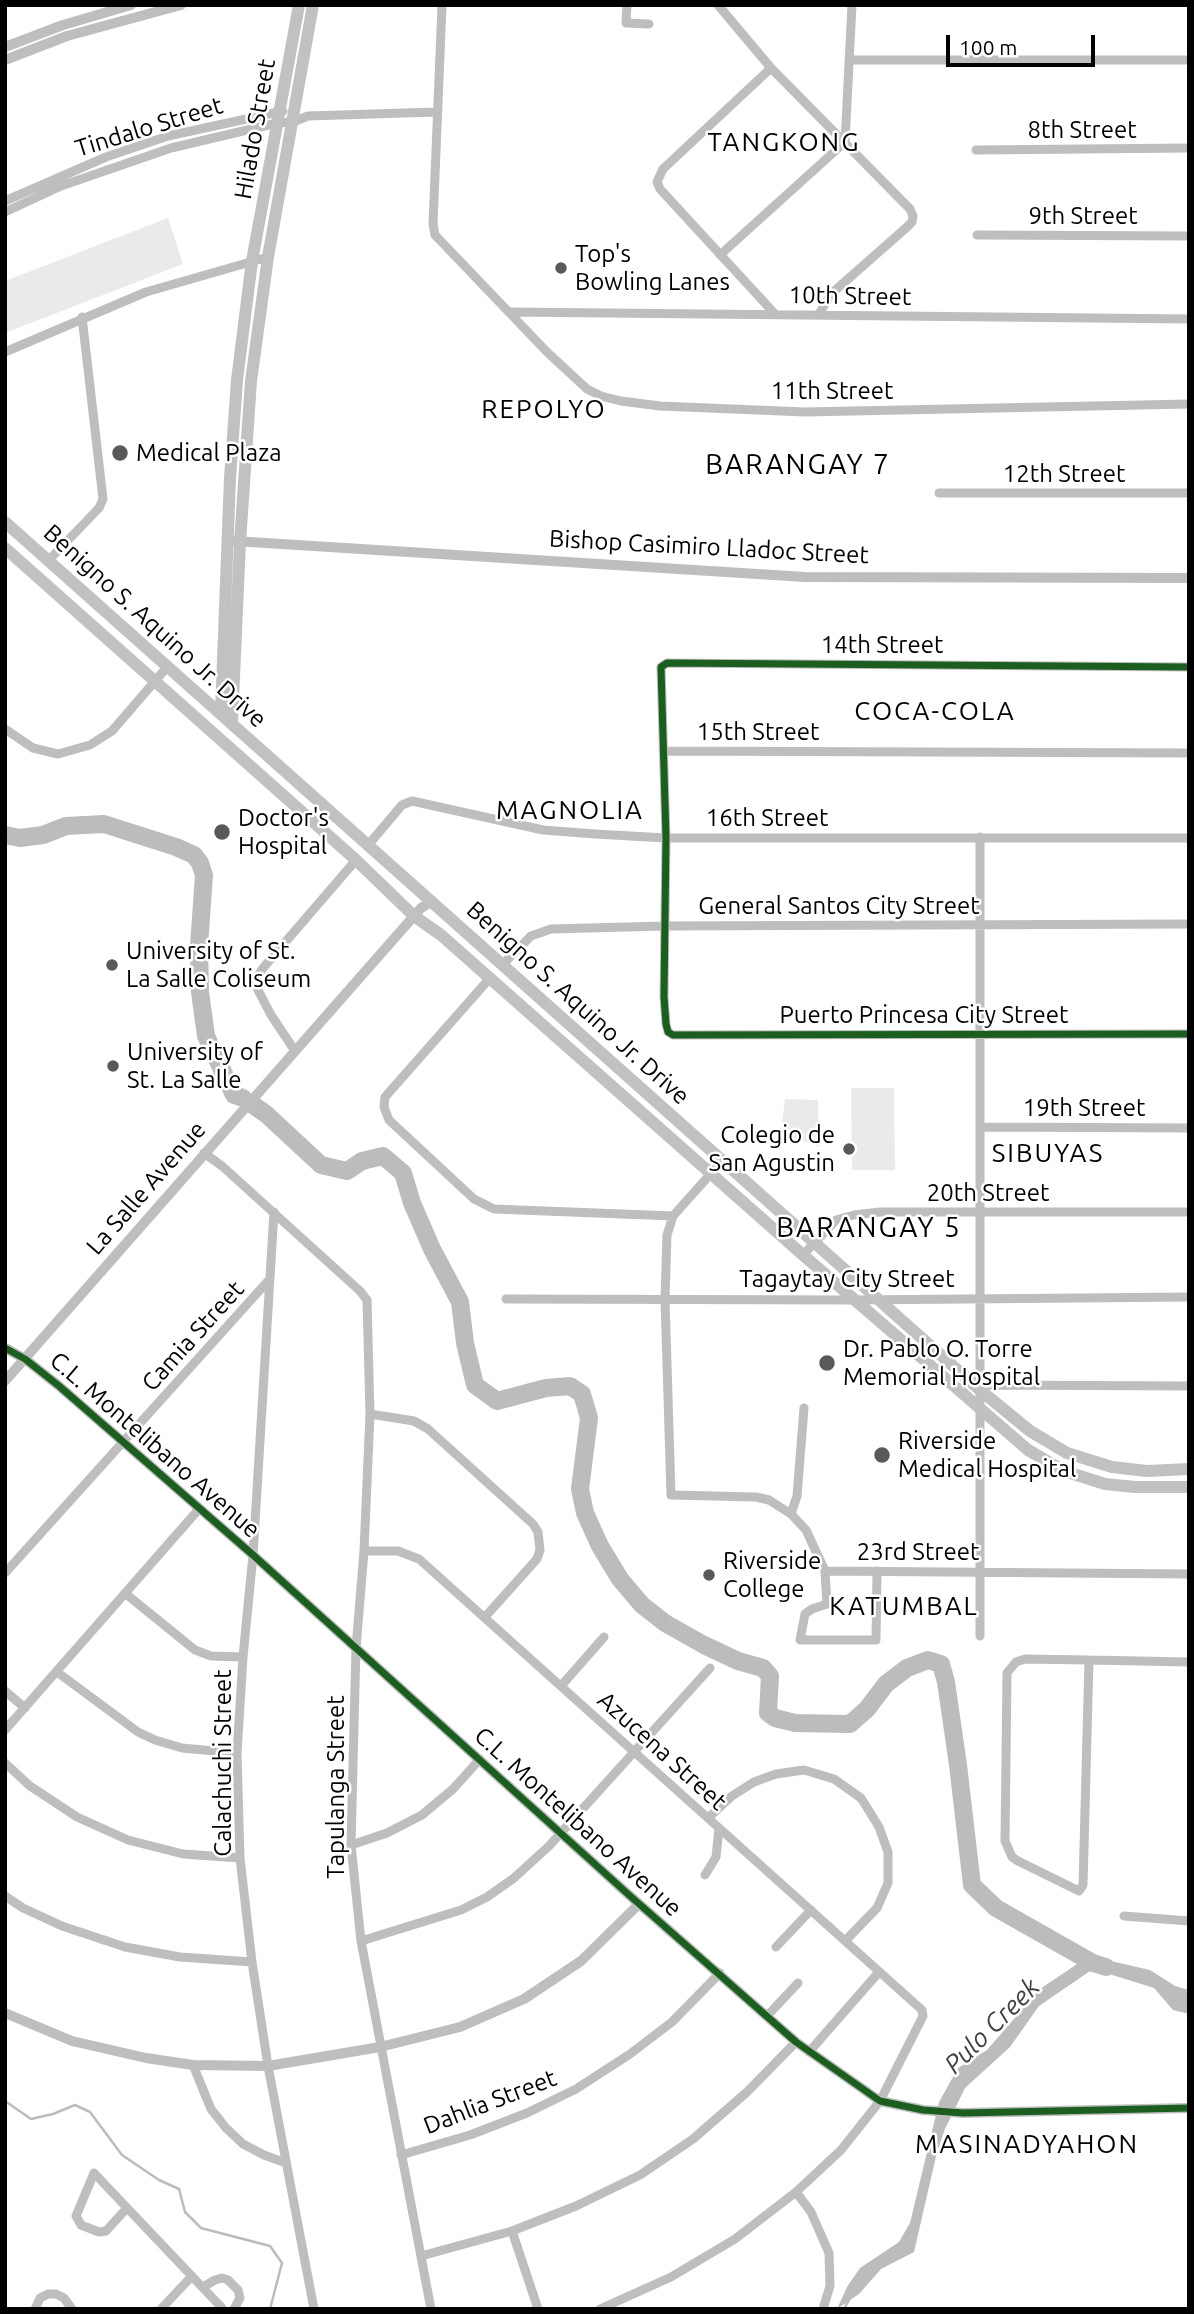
<!DOCTYPE html>
<style>
body{margin:0}
#map{position:relative;width:1194px;height:2314px;overflow:hidden;background:#fff;font-family:Ubuntu,sans-serif}
canvas{display:block}
.frame{position:absolute;inset:0;border:7px solid #000;pointer-events:none}
.scale{position:absolute;left:946px;top:35px;width:149px;height:32px;box-sizing:border-box;border:4px solid #000;border-top:0;padding-left:9px;font-size:21px;line-height:24px;white-space:nowrap;color:#000;-webkit-text-stroke:5px #fff;paint-order:stroke}
</style>
<div id="map">
<canvas width="1194" height="2314"></canvas>
<div class="frame"></div>
<div class="scale">100 m</div>
</div>
<script>
const ctx = document.querySelector('canvas').getContext('2d');
ctx.lineJoin = 'round';
function fill(path, color) { ctx.fillStyle = color; ctx.fill(path, 'evenodd'); }
const shape = rows => new Path2D(rows.map(r => 'M' + r).join(''));
function trace(path, color, width, dash) { ctx.strokeStyle = color; ctx.lineWidth = width; ctx.lineCap = dash ? 'butt' : 'round'; ctx.setLineDash(dash || []); ctx.stroke(path); }
function label(font, color, halo, rows, align = 'center') {
  ctx.font = font + ' Ubuntu,sans-serif'; ctx.lineWidth = 5; ctx.setLineDash([]); ctx.textBaseline = 'middle'; ctx.strokeStyle = halo; ctx.fillStyle = color; for (const [text, x, y, turn = 0] of rows) {
    ctx.save(); ctx.translate(x, y); ctx.rotate((+turn || 0) * Math.PI / 180); ctx.textAlign = isNaN(turn) ? turn : align; if (halo) ctx.strokeText(text, 0, 0); ctx.fillText(text, 0, 0); ctx.restore();
  }
}
fill(shape([
 [168,218,183,264,5,333,5,281],
 [851,1088,894,1088,895,1170,852,1170],
 [785,1099,818,1100,819,1147,781,1132]
]), '#eaeaea');
fill(shape([
 [1089,1956,1150,1970,1175,1986,1189,1990,1189,2014,1173,2010,1154,1988,1093,1969,1039,2006,1010,2047,965,2088,945,2129,937,2152,914,2252,881,2269,859,2294,837,2309,847,2287,860,2268,899,2242,910,2223,939,2102,958,2068,987,2050,1040,1989]
]), '#bcbcbc');
trace(shape([
 [5,2101,31,2119,53,2114,75,2105,90,2112,122,2155,159,2180,179,2189,185,2212,201,2228,270,2246,282,2263,270,2309],
 [844,2309,849,2300]
]), '#bcbcbc', 2.5);
trace(shape([
 [5,835,20,838,43,835,66,826,104,824,176,847,194,855,200,863,204,875,199,946,200,992,206,1036,234,1095,243,1098],
 [253,1105,266,1114,321,1165,347,1171,362,1161,383,1156,403,1173,412,1203,432,1249,460,1302,465,1343,475,1385,497,1401,546,1388,570,1386,582,1394,589,1418,580,1489,585,1513,600,1546,620,1579,642,1605,665,1623,704,1645,738,1661,763,1668,770,1676,768,1713,775,1718,795,1723,850,1724,867,1709,886,1684,907,1668,928,1660,941,1664,946,1682,958,1765,972,1885,996,1908,1093,1963,1106,1967]
]), '#bcbcbc', 18);
trace(shape([
 [442,5,433,224,435,235,547,352,587,389,601,396,621,401,660,406,805,412,1189,404],
 [627,5,626,23,649,24],
 [718,5,771,68,910,209,913,216,912,222,907,227,831,294,819,314],
 [849,60,1189,60],
 [771,68,663,169,657,182,660,189,775,314],
 [976,150,1189,148],
 [5,201,106,157,168,136,283,111],
 [5,212,61,186,171,148,277,123,293,122,308,116,437,112],
 [977,235,1189,236],
 [720,255,845,142,852,5],
 [511,312,1189,319],
 [5,352,146,292,268,257],
 [939,493,1189,493],
 [49,560,99,508,103,499,82,317],
 [1189,667,667,663,661,667,666,838,664,997,666,1024,668,1032,673,1035,1189,1034],
 [5,729,33,748,58,754,90,745,112,731,168,666],
 [663,751,1189,753],
 [980,837,980,1636],
 [369,844,402,805,412,801,543,830,595,834,666,838,1189,838],
 [503,964,531,936,551,929,664,926,1189,924],
 [490,978,385,1097,384,1107,389,1120,474,1199,494,1209,673,1216],
 [295,1051,271,1015,258,990,256,979,263,968,356,860],
 [980,1127,1189,1128],
 [204,1153,222,1166,360,1291,367,1300,370,1414,364,1551,356,1648,351,1845,361,1941,431,2309],
 [723,1160,673,1216,667,1235,665,1299,671,1495,756,1497,769,1500,791,1514,806,1530,825,1571,1189,1574],
 [274,1212,253,1555,243,1657,237,1753,240,1858,252,1962,268,2066,314,2309],
 [803,1255,836,1220,854,1215,880,1212,1189,1212],
 [506,1299,854,1300,1189,1297],
 [980,1385,1189,1386],
 [370,1414,414,1421,428,1429,533,1524,538,1532,540,1550,537,1559,485,1617],
 [791,1514,797,1496,804,1408],
 [364,1551,398,1551,419,1559,922,2010,923,2016,880,2101,841,2150,796,2192,735,2239,671,2277,600,2309],
 [825,1571,827,1604,812,1609,805,1614,800,1640,876,1640,877,1571],
 [5,1573,268,1281],
 [126,1594,195,1650,211,1656,243,1657],
 [1089,1660,1083,1885,1079,1891,1018,1861,1012,1857,1005,1841,1007,1673,1016,1662,1025,1659,1089,1660,1189,1662],
 [57,1672,138,1732,155,1740,182,1748,237,1753],
 [561,1686,604,1637],
 [5,1691,25,1708],
 [5,1730,199,1509],
 [5,1763,30,1786,77,1817,128,1840,183,1854,240,1858],
 [708,1818,732,1796,754,1782,776,1774,804,1770,834,1779,861,1798,879,1827,888,1852,888,1883,877,1908,845,1941],
 [351,1845,387,1833,422,1815,453,1789,480,1759],
 [705,1875,716,1857,719,1828],
 [5,1896,23,1908,62,1926,125,1947,180,1957,252,1962],
 [1124,1916,1189,1921],
 [361,1941,461,1910,487,1897,514,1878,549,1846,710,1668],
 [776,1947,811,1910],
 [767,2016,798,1983],
 [809,2052,879,1972],
 [193,2065,211,2109,226,2128,243,2144,264,2155,286,2163],
 [401,2155,470,2135,527,2113,576,2089,630,2054,672,2022,720,1973],
 [796,2192,811,2212,829,2253,830,2286,823,2309],
 [127,2208,106,2231,99,2232,81,2225,76,2216,94,2173,223,2309],
 [512,2231,538,2309],
 [421,2256,512,2231,576,2206,640,2175,693,2139,747,2092,796,2042],
 [203,2287,215,2280,222,2278,228,2280,238,2290,240,2298,234,2309],
 [35,2309,40,2298,48,2294,56,2294,64,2298,72,2309],
 [161,2309,192,2276]
]), '#bebebe', 9);
trace(shape([
 [5,47,63,25,131,5],
 [5,60,67,36,181,5],
 [234,541,805,577,1189,578],
 [5,1348,25,1359,59,1386,253,1555,629,1895,796,2042,880,2101,923,2110,963,2113,1189,2108],
 [5,1381,421,908,432,901],
 [5,2013,72,2041,146,2058,193,2065,268,2066,380,2047,460,2027,524,1999,581,1961,639,1904]
]), '#bebebe', 10);
trace(shape([
 [5,522,980,1390,1030,1431,1067,1453,1112,1467,1147,1471,1189,1469],
 [5,548,356,860,414,916,441,935,803,1255,1028,1450,1064,1471,1105,1484,1135,1487,1189,1487],
 [221,712,230,478,237,380,252,261,299,5],
 [232,722,240,542,251,381,268,257,313,5]
]), '#c1c1c1', 12);
trace(shape([
 [1189,667,667,663,661,667,666,838,664,997,666,1024,668,1032,673,1035,1189,1034],
 [5,1348,25,1359,59,1386,253,1555,629,1895,796,2042,880,2101,923,2110,963,2113,1189,2108]
]), '#1b5e20', 7);
for (const [x, y, r, color] of [
 [561,268,7,"#595959"],
 [120,453,9,"#595959"],
 [222,832,9,"#595959"],
 [112,965,7,"#595959"],
 [113,1066,7,"#595959"],
 [849,1149,7,"#595959"],
 [827,1363,9,"#595959"],
 [882,1455,9,"#595959"],
 [709,1575,7,"#595959"]
]) { const dot = new Path2D(); dot.arc(x, y, r, 0, 2 * Math.PI); ctx.fillStyle = color; ctx.fill(dot); trace(dot, '#fff', 2.5); }
label('24px', '#000', '#fff', [
 ["Tindalo Street",149,127,-17],
 ["Hilado Street",255,129,-80],
 ["8th Street",1082,130],
 ["9th Street",1083,216],
 ["10th Street",850,296,1],
 ["11th Street",832,391],
 ["12th Street",1064,474],
 ["Bishop Casimiro Lladoc Street",709,547,3],
 ["Benigno S. Aquino Jr. Drive",155,626,42],
 ["14th Street",882,645],
 ["15th Street",758,732],
 ["16th Street",767,818],
 ["General Santos City Street",839,906],
 ["Benigno S. Aquino Jr. Drive",578,1003,42],
 ["Puerto Princesa City Street",924,1015],
 ["19th Street",1084,1108],
 ["La Salle Avenue",146,1188,-49],
 ["20th Street",988,1193],
 ["Tagaytay City Street",847,1279],
 ["Camia Street",193,1336,-48],
 ["C.L. Montelibano Avenue",155,1445,41],
 ["23rd Street",918,1552],
 ["Azucena Street",662,1751,42],
 ["Calachuchi Street",223,1763,-90],
 ["Tapulanga Street",336,1787,-90],
 ["C.L. Montelibano Avenue",578,1822,42],
 ["Dahlia Street",490,2102,-21]
]);
label('24px', '#000', '#fff', [
 ["Top's",575,254],
 ["Bowling Lanes",575,282],
 ["Medical Plaza",136,453],
 ["Doctor's",238,818],
 ["Hospital",238,846],
 ["University of St.",126,951],
 ["La Salle Coliseum",126,979],
 ["University of",127,1052],
 ["St. La Salle",127,1080],
 ["Colegio de",835,1135,"right"],
 ["San Agustin",835,1163,"right"],
 ["Dr. Pablo O. Torre",843,1349],
 ["Memorial Hospital",843,1377],
 ["Riverside",898,1441],
 ["Medical Hospital",898,1469],
 ["Riverside",723,1561],
 ["College",723,1589]
], 'left');
ctx.letterSpacing = '2px';
label('26px', '#000', '#fff', [
 ["TANGKONG",784,142],
 ["REPOLYO",544,409],
 ["COCA-COLA",935,711],
 ["MAGNOLIA",570,810],
 ["SIBUYAS",1048,1153],
 ["KATUMBAL",904,1606],
 ["MASINADYAHON",1027,2144]
]);
ctx.letterSpacing = '0px';
label('italic 26px', '#404040', '#fff', [
 ["Pulo Creek",992,2026,-45]
]);
ctx.letterSpacing = '2px';
label('28px', '#000', '#fff', [
 ["BARANGAY 7",798,465],
 ["BARANGAY 5",869,1228]
]);
ctx.letterSpacing = '0px';
</script>
